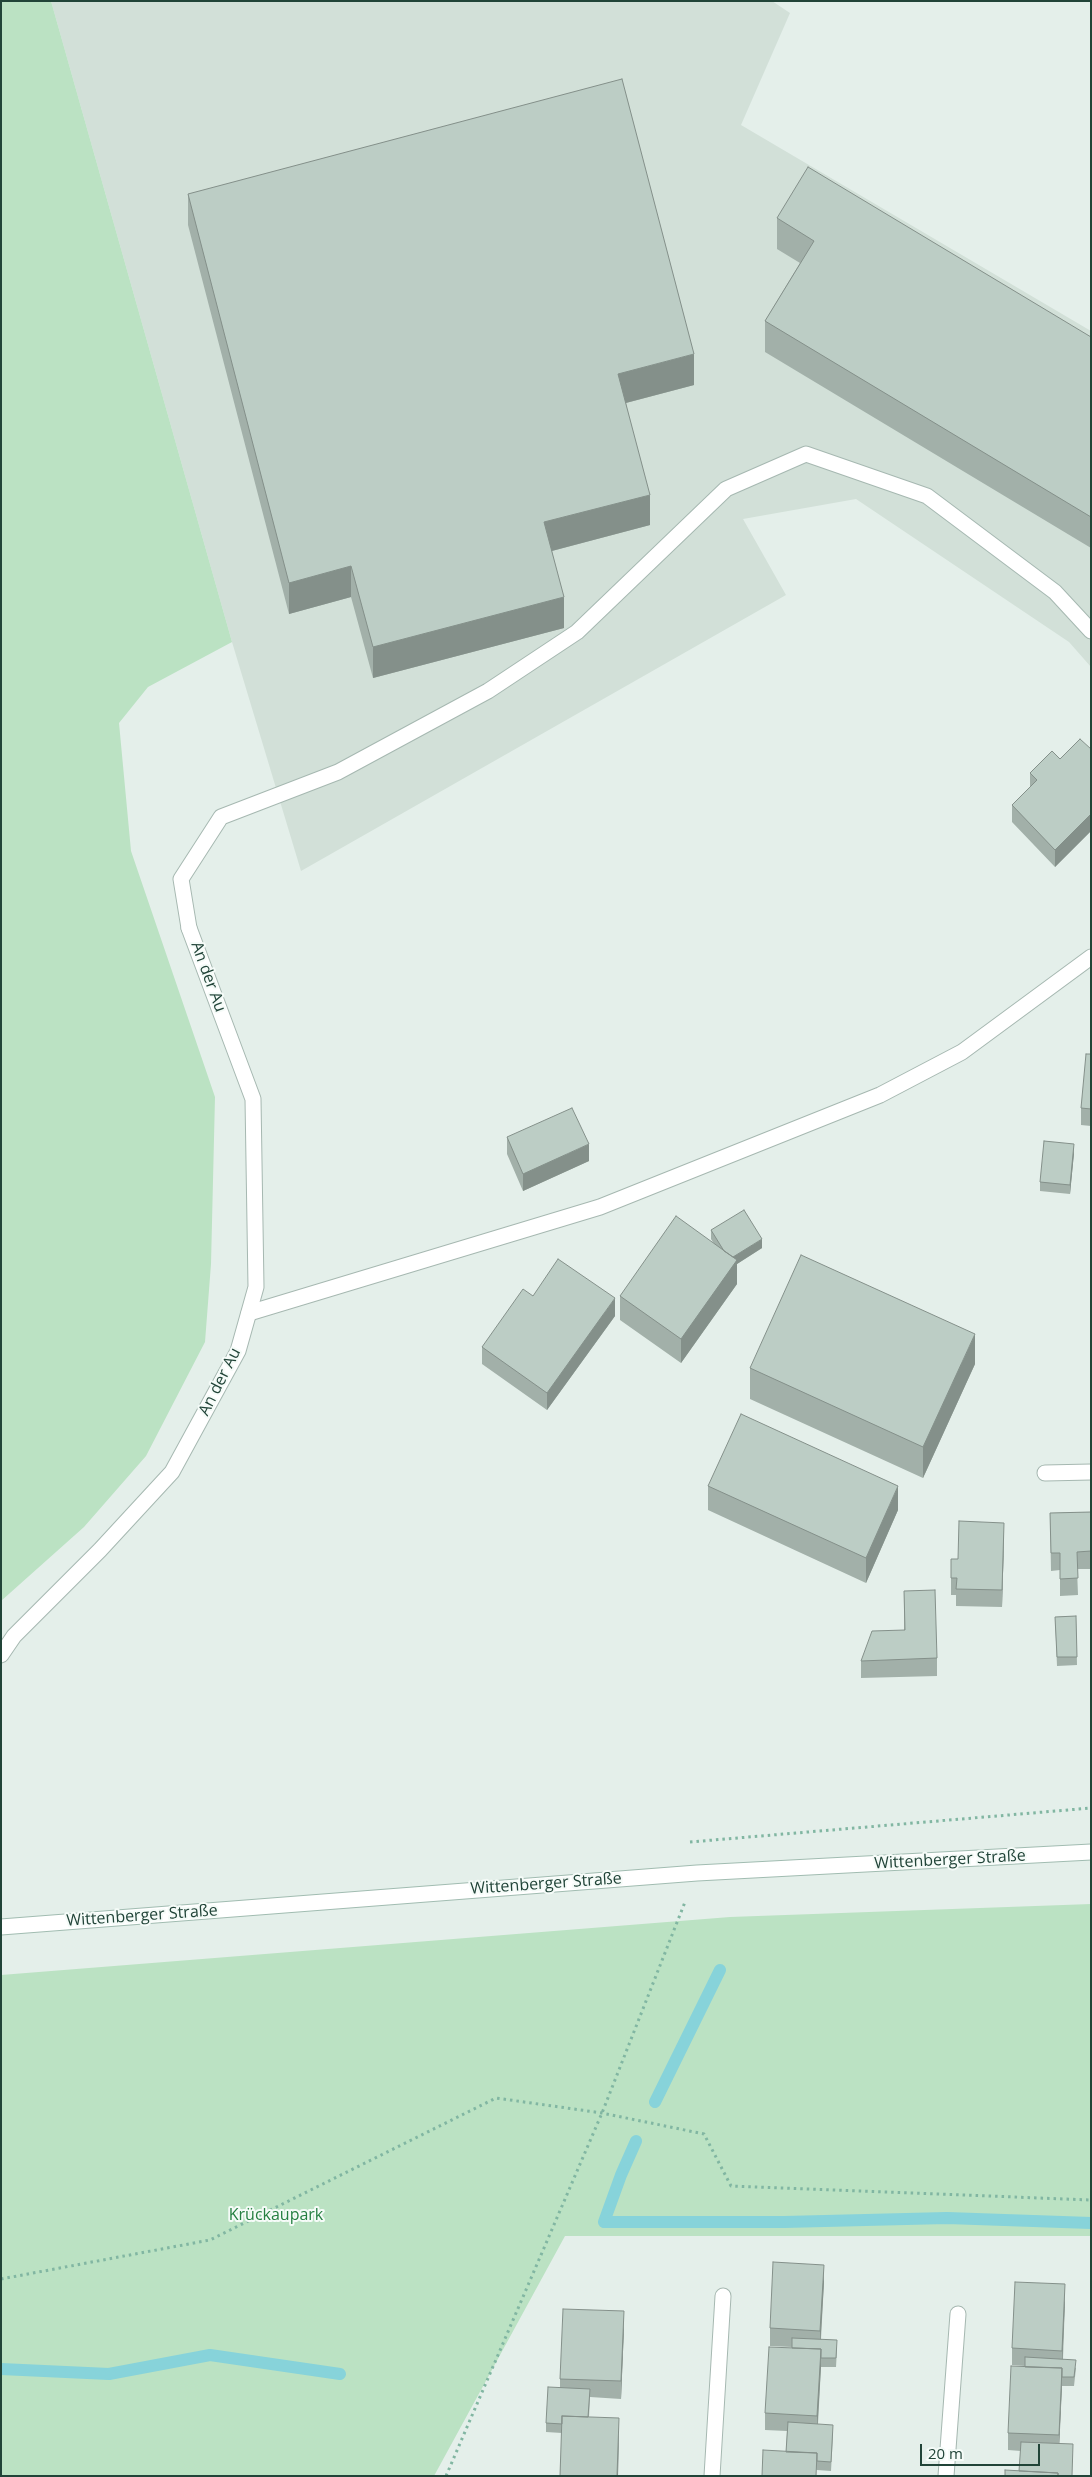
<!DOCTYPE html>
<meta charset="utf-8">
<style>
body{margin:0}
#map{position:relative;width:1092px;height:2477px;overflow:hidden;background:#e4efea;font-family:"Open Sans",sans-serif}
canvas{display:block}
.frame{position:absolute;inset:0;border:2px solid #214438;pointer-events:none}
.scale{position:absolute;left:920px;top:2444px;width:120px;height:22px;box-sizing:border-box;border:2px solid #214438;border-top:0;padding-left:6px;font-size:15px;line-height:18px;white-space:nowrap;color:#214438;-webkit-text-stroke:4px #f5fbf8;paint-order:stroke}
</style>
<div id="map">
<canvas width="1092" height="2477"></canvas>
<div class="frame"></div>
<div class="scale">20 m</div>
</div>
<script>
const ctx = document.querySelector('canvas').getContext('2d');
ctx.lineJoin = 'round';
function fill(path, color) { ctx.fillStyle = color; ctx.fill(path, 'evenodd'); }
const shape = rows => new Path2D(rows.map(r => 'M' + r).join(''));
function trace(path, color, width, dash) { ctx.strokeStyle = color; ctx.lineWidth = width; ctx.lineCap = dash ? 'butt' : 'round'; ctx.setLineDash(dash || []); ctx.stroke(path); }
function label(font, color, halo, rows, align = 'center') {
  ctx.font = font + ' "Open Sans",sans-serif'; ctx.lineWidth = 4; ctx.setLineDash([]); ctx.textBaseline = 'middle'; ctx.strokeStyle = halo; ctx.fillStyle = color; for (const [text, x, y, turn = 0] of rows) {
    ctx.save(); ctx.translate(x, y); ctx.rotate((+turn || 0) * Math.PI / 180); ctx.textAlign = isNaN(turn) ? turn : align; if (halo) ctx.strokeText(text, 0, 0); ctx.fillText(text, 0, 0); ctx.restore();
  }
}
fill(shape([
 [51,1,772,1,790,13,741,125,1091,331,1091,667,1069,642,856,499,743,519,786,595,301,871,232,642]
]), '#d2e0d8');
fill(shape([
 [1,1,51,1,232,642,148,687,119,723,131,851,215,1097,211,1264,205,1342,146,1456,84,1527,1,1601],
 [1091,1904,1091,2236,565,2236,434,2476,1,2476,1,1975,730,1917]
]), '#bbe2c3');
trace(shape([
 [655,2102,720,1970],
 [636,2141,621,2175,604,2222,784,2222,947,2218,1091,2223],
 [1,2369,109,2374,210,2355,340,2374]
]), '#87d3da', 12);
const service = shape([
 [189,928,181,879,221,817,338,772,488,691,577,632,726,489,806,454,927,496,1055,592,1091,631],
 [249,1313,600,1207,880,1095,962,1052,1091,957],
 [712,2476,723,2296],
 [946,2476,958,2314]
]);
const minor = shape([
 [1045,1473,1091,1472],
 [1,1655,14,1636,100,1550,172,1472,238,1351,256,1287,253,1099,189,928]
]);
const secondary = shape([
 [1,1927,697,1873,1091,1852]
]);
trace(service, '#a6b8b1', 17);
trace(minor, '#a6b8b1', 17);
trace(secondary, '#a1bcb1', 17);
trace(shape([
 [690,1842,1091,1808],
 [1,2279,210,2240,496,2098,602,2113,704,2134,731,2186,1091,2200],
 [446,2476,602,2113,685,1902]
]), '#81b6a2', 3, [2.5, 4]);
trace(service, '#fff', 15);
trace(minor, '#fff', 15);
trace(secondary, '#fff', 15);
fill(shape([
 [188,194,694,385,626,403,650,525,552,551,564,628,373,678,351,597,289,614,188,225],
 [777,218,1091,337,1091,548,765,352,765,321,800,263,777,249],
 [1091,749,1091,831,1055,867,1012,822,1012,805,1030,787,1030,773,1060,759],
 [1091,1054,1091,1126,1081,1125,1081,1108],
 [507,1137,589,1161,523,1191,507,1154],
 [1074,1153,1070,1194,1040,1191,1040,1182],
 [711,1230,762,1248,737,1264,737,1284,681,1363,620,1320,620,1296,714,1244,711,1239],
 [533,1296,615,1316,547,1410,482,1364,482,1347],
 [975,1364,923,1478,750,1399,750,1368],
 [708,1486,898,1510,866,1583,708,1510],
 [1091,1512,1091,1569,1077,1569,1078,1595,1060,1596,1060,1570,1051,1571,1050,1513],
 [1004,1540,1002,1607,956,1606,956,1595,951,1595,951,1559,958,1559],
 [904,1591,937,1658,937,1676,861,1678,861,1661,904,1631],
 [1076,1616,1077,1665,1057,1666,1055,1617],
 [824,2282,821,2339,837,2349,836,2367,821,2367,818,2424,833,2434,831,2471,817,2470,786,2452,787,2431,765,2430,765,2413,792,2347,770,2346,770,2328],
 [1065,2301,1063,2359,1076,2368,1074,2386,1062,2386,1059,2443,1072,2476,1019,2471,1021,2451,1008,2450,1008,2433,1025,2366,1012,2365,1012,2348],
 [624,2328,621,2399,590,2397,589,2417,619,2436,618,2476,560,2476,562,2433,546,2432,546,2423,560,2387,560,2379]
]), '#a2b0a9');
fill(shape([
 [694,354,694,385,618,405,618,374],
 [650,495,650,525,544,553,544,522],
 [351,566,351,597,289,614,289,583],
 [564,597,564,628,373,678,373,647],
 [1091,814,1091,831,1055,867,1055,850],
 [589,1144,589,1161,523,1191,523,1174],
 [1074,1144,1074,1153,1070,1194,1070,1185],
 [762,1239,762,1248,737,1264,737,1284,681,1363,681,1339,730,1259],
 [615,1298,615,1316,547,1410,547,1393],
 [975,1334,975,1364,923,1478,923,1447],
 [898,1486,898,1510,866,1583,866,1558],
 [1004,1523,1004,1540,1002,1607,1002,1590],
 [824,2265,824,2282,820,2348,820,2331],
 [1065,2284,1065,2301,1062,2368,1062,2351],
 [624,2311,624,2328,621,2399,621,2381],
 [821,2349,821,2366,817,2433,817,2416],
 [1062,2368,1062,2385,1059,2452,1059,2435],
 [619,2418,618,2476,617,2476]
]), '#84908a');
const building = shape([
 [622,79,694,354,618,374,650,495,544,522,564,597,373,647,351,566,289,583,188,194,622,79],
 [808,167,1091,337,1091,517,765,321,814,241,777,218,808,167],
 [1080,739,1091,749,1091,814,1055,850,1012,805,1037,780,1030,773,1052,751,1060,759,1080,739],
 [1086,1054,1091,1054,1091,1109,1081,1108,1086,1054],
 [572,1108,589,1144,523,1174,507,1137,572,1108],
 [1044,1141,1074,1144,1070,1185,1040,1182,1044,1141],
 [744,1210,762,1239,733,1257,724,1251,711,1230,744,1210],
 [676,1216,737,1260,681,1339,620,1296,676,1216],
 [801,1255,975,1334,923,1447,750,1368,801,1255],
 [558,1259,615,1298,547,1393,482,1347,523,1289,533,1296,558,1259],
 [741,1414,898,1486,866,1558,708,1486,741,1414],
 [1091,1512,1091,1551,1077,1552,1078,1578,1060,1579,1060,1553,1051,1553,1050,1513,1091,1512],
 [959,1521,1004,1523,1002,1590,956,1589,957,1578,951,1578,951,1559,958,1559,959,1521],
 [935,1590,937,1658,861,1661,872,1631,905,1630,904,1591,935,1590],
 [1076,1616,1077,1657,1057,1657,1055,1617,1076,1616],
 [773,2262,824,2265,820,2331,770,2328,773,2262],
 [1015,2282,1065,2284,1062,2351,1012,2348,1015,2282],
 [563,2309,624,2311,621,2381,560,2379,563,2309],
 [792,2338,837,2340,836,2358,821,2358,821,2349,792,2348,792,2338],
 [769,2347,821,2349,817,2416,765,2413,769,2347],
 [1025,2357,1076,2360,1074,2377,1062,2377,1062,2368,1025,2367,1025,2357],
 [1011,2366,1062,2368,1059,2435,1008,2433,1011,2366],
 [548,2387,590,2389,588,2417,562,2416,562,2424,546,2423,548,2387],
 [562,2416,619,2418,617,2476,560,2476,562,2416],
 [788,2422,833,2425,831,2462,817,2461,817,2453,786,2452,788,2422],
 [1021,2442,1073,2444,1072,2476,1058,2476,1058,2473,1019,2471,1021,2442],
 [763,2450,817,2453,816,2476,762,2476,763,2450],
 [1005,2470,1058,2473,1058,2476,1005,2476,1005,2470]
]);
fill(building, '#bccdc5');
trace(building, '#84908a', 1);
label('16px', '#214438', '#f5fbf8', [
 ["An der Au",208,977,70],
 ["An der Au",220,1382,-63],
 ["Wittenberger Straße",950,1860,-3],
 ["Wittenberger Straße",546,1884,-4],
 ["Wittenberger Straße",142,1916,-4]
]);
label('16px', '#268042', '#f5fbf8', [
 ["Krückaupark",276,2215]
]);
</script>
